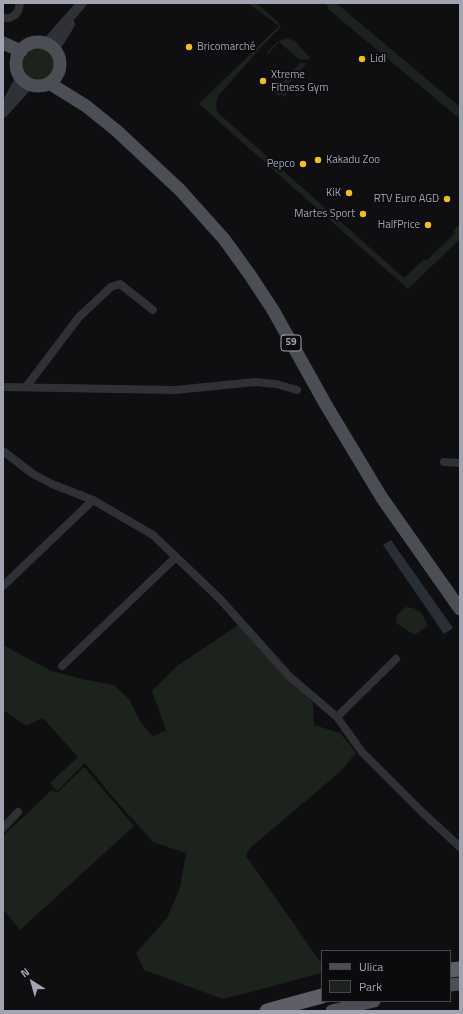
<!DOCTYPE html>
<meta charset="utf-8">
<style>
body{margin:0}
#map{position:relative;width:463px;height:1014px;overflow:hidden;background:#0f0f11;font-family:"Titillium Web",sans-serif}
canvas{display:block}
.frame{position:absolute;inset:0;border:4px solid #a1a4b1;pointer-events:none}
.legend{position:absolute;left:321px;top:950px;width:130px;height:52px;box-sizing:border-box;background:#0b0a0c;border:1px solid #47484e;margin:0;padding:5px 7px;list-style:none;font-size:12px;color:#a1a4b1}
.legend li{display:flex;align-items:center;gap:8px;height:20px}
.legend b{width:20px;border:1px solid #47484e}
.north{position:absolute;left:12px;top:962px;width:40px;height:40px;-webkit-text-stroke:3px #0b0a0c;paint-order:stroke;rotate:323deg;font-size:11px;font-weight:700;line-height:16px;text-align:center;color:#a1a4b1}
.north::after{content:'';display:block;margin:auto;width:14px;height:18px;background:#a1a4b1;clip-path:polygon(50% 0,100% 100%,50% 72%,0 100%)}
</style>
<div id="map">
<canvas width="463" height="1014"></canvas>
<div class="frame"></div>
<ul class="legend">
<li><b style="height:5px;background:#4c4e55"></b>Ulica</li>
<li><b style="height:11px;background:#1c231d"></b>Park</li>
</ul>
<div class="north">N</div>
</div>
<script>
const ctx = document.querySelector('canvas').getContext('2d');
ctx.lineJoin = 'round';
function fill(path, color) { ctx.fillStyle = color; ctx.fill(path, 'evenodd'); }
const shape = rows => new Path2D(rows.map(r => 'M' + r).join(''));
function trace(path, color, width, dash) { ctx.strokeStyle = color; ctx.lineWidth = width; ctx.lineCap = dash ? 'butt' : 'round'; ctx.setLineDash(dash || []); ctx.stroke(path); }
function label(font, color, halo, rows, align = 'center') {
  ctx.font = font + ' "Titillium Web",sans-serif'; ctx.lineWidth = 3.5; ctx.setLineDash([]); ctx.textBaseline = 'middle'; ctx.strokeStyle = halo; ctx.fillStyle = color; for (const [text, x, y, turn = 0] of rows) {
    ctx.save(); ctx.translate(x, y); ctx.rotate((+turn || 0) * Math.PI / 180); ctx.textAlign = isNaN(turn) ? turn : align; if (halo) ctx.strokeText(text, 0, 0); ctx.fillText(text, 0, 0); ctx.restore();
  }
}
fill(shape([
 [248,3,256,3,277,21,281,27,262,46,219,95,216,103,217,112,404,278,424,259,426,261,455,233,453,231,460,224,460,239,408,289,199,104,279,26],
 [324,3,336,3,460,107,460,119,328,9,329,7],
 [287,38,295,41,311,59,300,60,279,42,268,54,267,52,277,42],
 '22 64a16 16 0 1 1 32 0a16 16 0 1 1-32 0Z',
 [300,63,307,63,283,90,287,94,284,97,281,94,279,96,274,92],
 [406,607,413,608,422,613,428,626,414,635,396,623,397,615],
 [241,623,313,703,314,725,340,733,356,753,341,771,249,849,246,856,322,964,322,973,223,999,144,970,136,953,167,918,180,888,186,853,153,842,110,794,85,763,57,791,50,783,78,757,43,718,26,726,3,710,3,645,51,671,87,680,114,685,129,699,141,723,153,736,166,730,152,691,177,666],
 [84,767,134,826,20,930,3,909,3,836,52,790,57,793]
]), '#1c231d');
fill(shape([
 [391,540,453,628,444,634,383,545]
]), '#282f36');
trace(shape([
 [3,18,9,18,15,15,18,11,20,3],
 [3,387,175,390,255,382,276,384,297,390],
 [26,387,79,317,111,287,120,284,153,310],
 [3,451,33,474,52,484,93,500,153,535,220,599,289,676,337,717,362,752,423,813,460,847],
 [444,462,460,463],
 [3,586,93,500],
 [62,666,176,557],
 [337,717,396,659],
 [3,828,18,812]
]), '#303136', 8);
trace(shape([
 [46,44,82,3],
 [54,49,61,39,70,24],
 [7,103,21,78],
 [3,113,29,84]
]), '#303136', 10);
trace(shape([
 '16 64a22 22 0 1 1 44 0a22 22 0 1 1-44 0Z',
 [3,43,21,51],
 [49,83,86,106,117,131,180,190,224,239,250,275,273,310,326,405,382,498,460,609],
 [450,985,460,984],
 [332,1011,374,1001]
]), '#4c4e55', 13);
trace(shape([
 [450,970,460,969],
 [267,1011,322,996]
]), '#5d5e66', 15);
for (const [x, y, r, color] of [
 [189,47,4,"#eebd2a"],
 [362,59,4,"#eebd2a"],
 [263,81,4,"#eebd2a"],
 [318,160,4,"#eebd2a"],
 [303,164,4,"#eebd2a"],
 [349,193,4,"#eebd2a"],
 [447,199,4,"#eebd2a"],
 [363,214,4,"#eebd2a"],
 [428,225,4,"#eebd2a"]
]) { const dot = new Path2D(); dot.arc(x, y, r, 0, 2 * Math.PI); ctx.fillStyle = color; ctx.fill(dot); trace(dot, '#0b0a0c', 1.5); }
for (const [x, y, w] of [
 [291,343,20]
]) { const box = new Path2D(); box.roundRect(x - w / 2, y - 8, w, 16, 3); ctx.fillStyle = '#0b0a0c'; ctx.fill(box); trace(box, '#a1a4b1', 1); }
label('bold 10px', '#a1a4b1', null, [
 ["59",291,343]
]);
label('11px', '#a1a4b1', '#0b0a0c', [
 ["Bricomarché",197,47,"left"],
 ["Lidl",370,59,"left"],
 ["Xtreme",271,75,"left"],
 ["Fitness Gym",271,88,"left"],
 ["Kakadu Zoo",326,160,"left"],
 ["Pepco",295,164],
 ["KiK",341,193],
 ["RTV Euro AGD",439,199],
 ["Martes Sport",355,214],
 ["HalfPrice",420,225]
], 'right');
</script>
